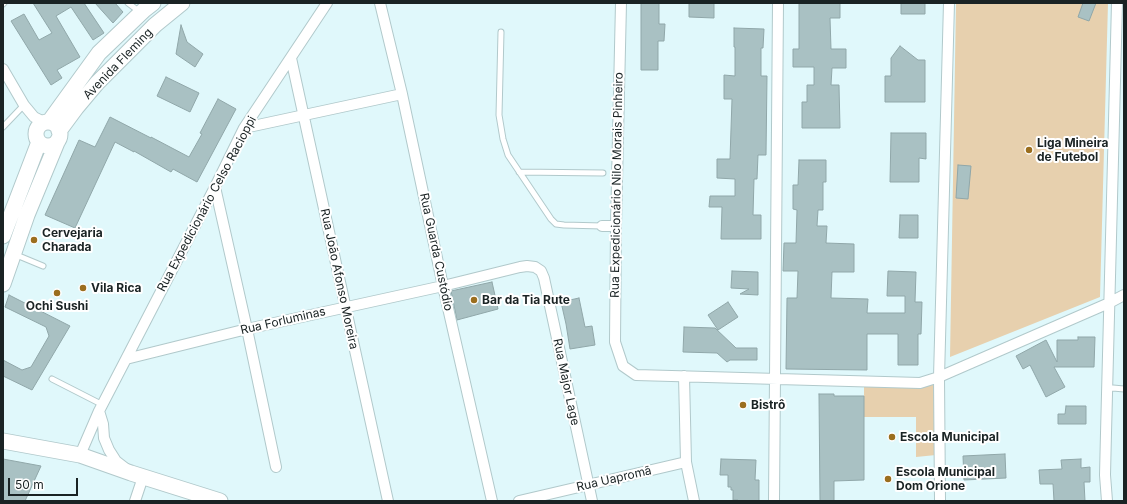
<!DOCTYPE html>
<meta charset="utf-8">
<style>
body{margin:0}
#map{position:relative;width:1127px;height:504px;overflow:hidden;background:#e0f8fb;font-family:Inter,sans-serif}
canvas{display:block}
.frame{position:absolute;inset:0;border:4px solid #1a2324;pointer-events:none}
.scale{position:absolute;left:8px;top:478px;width:70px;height:18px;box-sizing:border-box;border:2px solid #1a2324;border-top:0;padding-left:5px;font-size:12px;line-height:14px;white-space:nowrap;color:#1a2324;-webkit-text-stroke:3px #fff;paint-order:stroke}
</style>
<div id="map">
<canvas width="1127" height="504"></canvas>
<div class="frame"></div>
<div class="scale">50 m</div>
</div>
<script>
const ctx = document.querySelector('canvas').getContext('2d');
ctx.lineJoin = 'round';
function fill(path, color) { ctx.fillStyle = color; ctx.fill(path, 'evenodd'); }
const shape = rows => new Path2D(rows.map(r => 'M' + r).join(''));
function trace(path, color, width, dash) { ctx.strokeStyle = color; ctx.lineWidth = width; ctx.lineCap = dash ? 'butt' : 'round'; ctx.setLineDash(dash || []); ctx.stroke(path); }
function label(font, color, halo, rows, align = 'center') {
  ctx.font = font + ' Inter,sans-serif'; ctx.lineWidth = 4; ctx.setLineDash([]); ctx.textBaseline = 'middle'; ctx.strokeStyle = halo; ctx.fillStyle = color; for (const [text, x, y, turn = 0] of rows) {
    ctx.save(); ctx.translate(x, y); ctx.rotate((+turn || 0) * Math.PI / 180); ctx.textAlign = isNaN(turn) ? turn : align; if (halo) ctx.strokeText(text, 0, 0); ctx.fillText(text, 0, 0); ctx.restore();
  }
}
fill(shape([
 [956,3,1108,3,1100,297,950,357],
 [939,379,936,455,916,457,916,417,864,417,864,385]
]), '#e7d0ae');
const building = shape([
 [33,3,84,3,104,33,93,40,71,7,56,16,80,57,57,70,62,78,51,85,11,21,24,14,39,40,52,33,33,3],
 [95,3,115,3,123,12,113,23,95,3],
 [641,3,659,3,659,24,665,24,664,41,658,41,658,70,641,70,641,3],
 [689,3,714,3,714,18,689,17,689,3],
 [799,3,840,3,840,18,830,18,831,49,846,49,846,68,832,68,831,85,839,85,840,128,802,128,802,102,807,102,807,85,814,85,814,67,793,67,793,49,799,49,799,3],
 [901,3,925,3,925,14,901,14,901,3],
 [1083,3,1096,3,1089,21,1078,17,1083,3],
 [181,25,187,42,203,54,195,67,176,54,181,25],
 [734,28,764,29,763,48,761,48,761,76,767,76,766,155,758,155,757,179,754,179,753,215,761,215,761,239,721,239,722,207,709,207,710,196,735,196,735,179,717,178,717,159,730,159,732,99,724,99,724,75,735,76,735,47,734,47,734,28],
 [900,46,918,60,925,60,925,102,885,102,885,76,891,76,891,58,900,46],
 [166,77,199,93,190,112,157,96,166,77],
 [218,99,236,109,197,182,173,169,171,172,134,151,134,152,115,142,75,228,45,215,79,140,95,147,110,117,151,138,151,137,189,157,202,134,200,133,218,99],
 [891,133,926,133,926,159,919,158,919,182,890,182,891,133],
 [799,160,826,160,826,182,823,182,823,210,818,210,817,226,827,226,826,243,854,244,854,272,832,272,831,298,868,299,867,313,905,313,905,296,887,296,888,271,916,272,915,302,922,302,921,334,918,334,918,365,898,365,898,334,867,334,867,370,786,369,787,298,797,298,798,271,783,271,784,243,796,243,797,210,793,209,793,185,798,185,799,160],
 [958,165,971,166,968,199,956,198,958,165],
 [900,215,918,215,918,238,899,238,900,215],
 [732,271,758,272,758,295,740,294,749,289,731,288,732,271],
 [492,282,498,309,457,320,451,291,492,282],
 [9,295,70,326,32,390,3,376,3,360,22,370,31,367,49,336,46,327,5,307,9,295],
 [579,298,585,327,592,326,595,345,570,349,566,324,561,302,579,298],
 [728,302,738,317,718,330,708,315,728,302],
 [684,327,715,328,736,348,757,348,757,360,730,360,727,362,717,353,683,352,684,327],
 [1078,337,1095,337,1094,367,1054,367,1065,387,1046,397,1030,365,1023,369,1016,356,1046,340,1057,362,1057,340,1078,340,1078,337],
 [819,394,834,394,834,396,864,396,864,480,834,481,834,501,820,501,819,394],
 [1066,406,1086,406,1086,424,1058,424,1058,414,1065,414,1066,406],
 [1005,454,1006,478,964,480,963,456,1005,454],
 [3,459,41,466,25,501,3,501,3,459],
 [721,459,756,460,755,480,759,480,759,501,738,501,738,500,733,500,733,490,731,490,731,487,728,487,728,475,720,475,721,459],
 [1081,459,1081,468,1090,467,1090,482,1084,482,1085,501,1054,501,1053,484,1040,484,1039,470,1062,469,1061,460,1081,459]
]);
fill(building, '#a9c1c3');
trace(building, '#90a7a9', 1);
const lane = shape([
 [128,3,140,12],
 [3,4,4,3],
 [501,32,499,115,503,139,508,155,551,219,556,224,564,225,602,226],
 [3,127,24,105],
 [519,172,603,173],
 [14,254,43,266],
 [52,379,103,405],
 [1107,389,1113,388,1124,389]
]);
const street = shape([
 [380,3,402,94,443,286,492,501],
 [621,3,616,226,615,342,623,366,636,375,920,383,939,377,1109,303,1124,295],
 [291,58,388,501],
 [3,69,24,105,34,117,44,122],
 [244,128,402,94],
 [215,187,247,329,276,467],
 [602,226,616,226],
 [126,359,247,329,443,286,520,267,527,266,535,267,541,271,544,278,592,501],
 [684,376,686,462,694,501],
 [99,411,103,424,104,438,109,450,116,461,125,468],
 [80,455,99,411,126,359,215,187,244,128,327,3],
 [135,501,143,477],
 [519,501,686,462],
 [774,501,778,3],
 [940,501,939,377,949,3],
 [1107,501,1105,475,1106,433,1117,3]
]);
const secondary = shape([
 [49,122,99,53,144,10,153,3],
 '36 134a12 12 0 1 1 24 0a12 12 0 1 1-24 0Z',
 [59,131,76,108,97,83,155,25,182,3],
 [3,236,39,142],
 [3,284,27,215,58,140],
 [3,441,80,455,131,473,220,501]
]);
trace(lane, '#b1c9cb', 7);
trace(street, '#b1c9cb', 12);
trace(secondary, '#b1c9cb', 17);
trace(lane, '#fff', 5);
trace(street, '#fff', 10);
trace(secondary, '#fff', 15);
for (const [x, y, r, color] of [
 [1029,150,4,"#9b6e1e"],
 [34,240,4,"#9b6e1e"],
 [83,288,4,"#9b6e1e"],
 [57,293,4,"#9b6e1e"],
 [474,300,4,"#9b6e1e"],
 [743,405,4,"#9b6e1e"],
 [892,437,4,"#9b6e1e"],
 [888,479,4,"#9b6e1e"]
]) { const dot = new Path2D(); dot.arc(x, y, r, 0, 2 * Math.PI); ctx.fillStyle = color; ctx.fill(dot); trace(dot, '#fff', 1.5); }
label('12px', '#1a2324', '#fff', [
 ["Avenida Fleming",118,64,-46],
 ["Rua Expedicionário Nilo Morais Pinheiro",617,185,-89],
 ["Rua Expedicionário Celso Racioppi",207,204,-62],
 ["Rua Guarda Custódio",436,252,78],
 ["Rua João Afonso Moreira",339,279,78],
 ["Rua Forluminas",283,321,-13],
 ["Rua Major Lage",566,382,78],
 ["Rua Uapromã",614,479,-13]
]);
label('bold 12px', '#1a2324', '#fff', [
 ["Liga Mineira",1037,143],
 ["de Futebol",1037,157],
 ["Cervejaria",42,233],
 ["Charada",42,247],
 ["Vila Rica",91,288],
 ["Bar da Tia Rute",482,300],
 ["Ochi Sushi",57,306,"center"],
 ["Bistrô",751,405],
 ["Escola Municipal",900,437],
 ["Escola Municipal",896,472],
 ["Dom Orione",896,486]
], 'left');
</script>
